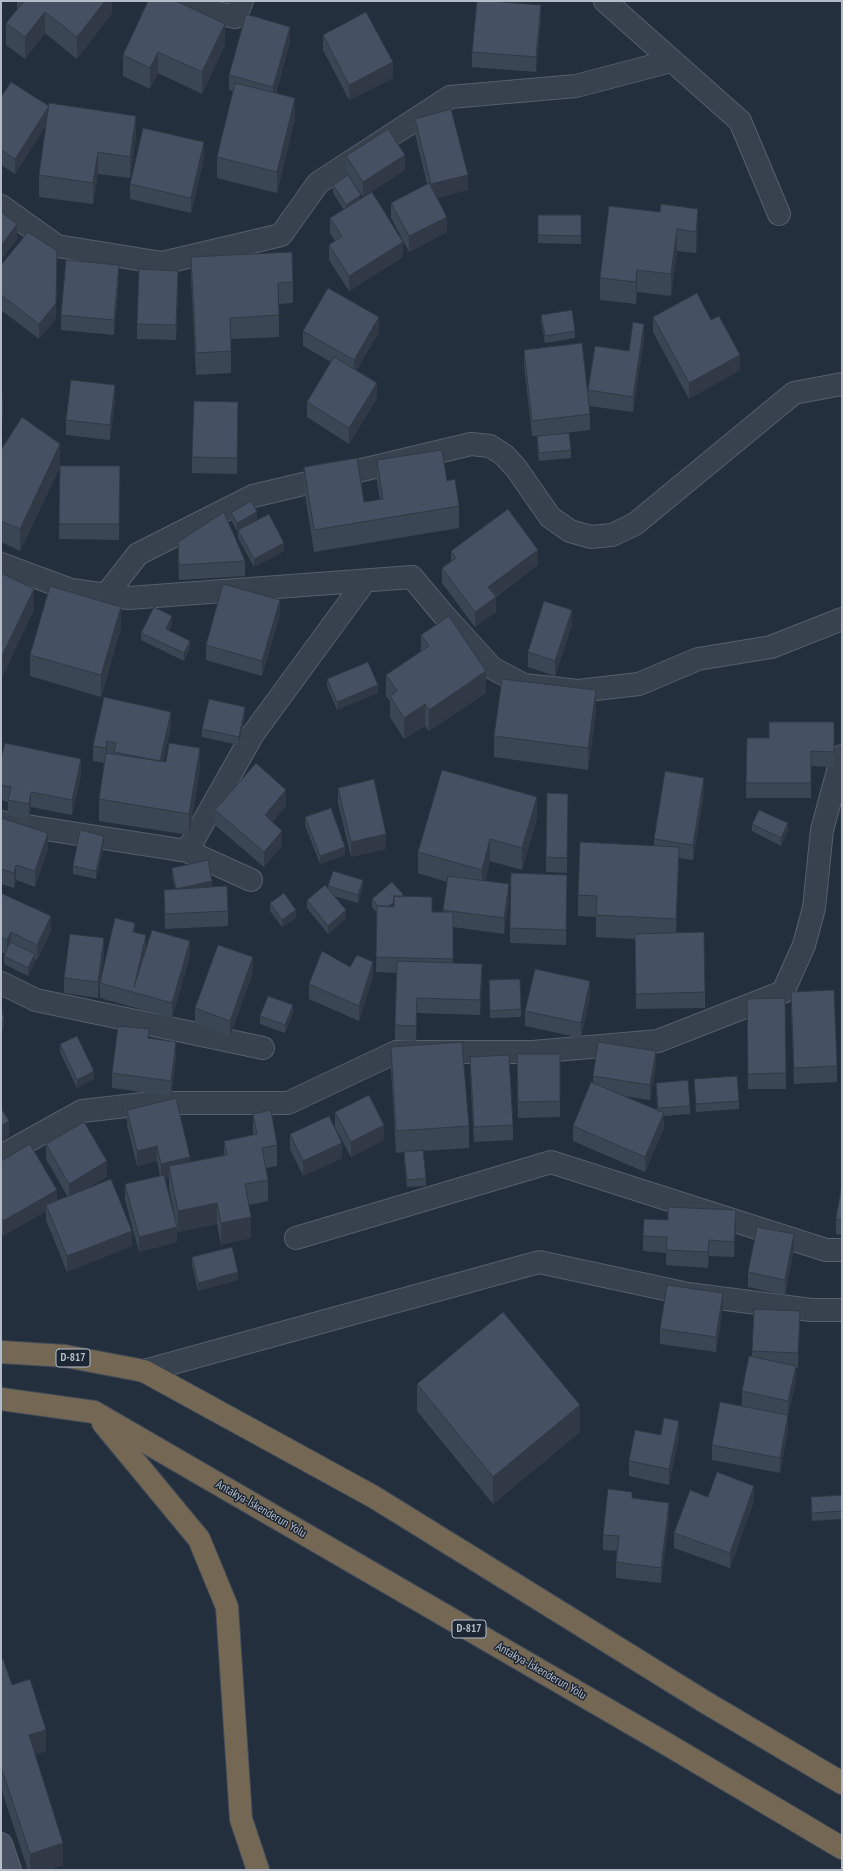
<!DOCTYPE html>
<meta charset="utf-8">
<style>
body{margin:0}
#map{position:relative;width:843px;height:1871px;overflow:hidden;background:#242f3e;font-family:"PT Sans Narrow",sans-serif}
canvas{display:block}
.frame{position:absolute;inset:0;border:2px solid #b4bcc9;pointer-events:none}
</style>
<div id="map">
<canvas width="843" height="1871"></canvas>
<div class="frame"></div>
</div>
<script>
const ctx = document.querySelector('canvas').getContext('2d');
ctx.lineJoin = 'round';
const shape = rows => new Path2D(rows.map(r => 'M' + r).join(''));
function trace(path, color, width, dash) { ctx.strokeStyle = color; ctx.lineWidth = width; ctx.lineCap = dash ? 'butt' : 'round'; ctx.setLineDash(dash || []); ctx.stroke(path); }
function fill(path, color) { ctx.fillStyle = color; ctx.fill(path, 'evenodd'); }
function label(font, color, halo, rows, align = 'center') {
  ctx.font = font + ' "PT Sans Narrow",sans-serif'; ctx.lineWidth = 3; ctx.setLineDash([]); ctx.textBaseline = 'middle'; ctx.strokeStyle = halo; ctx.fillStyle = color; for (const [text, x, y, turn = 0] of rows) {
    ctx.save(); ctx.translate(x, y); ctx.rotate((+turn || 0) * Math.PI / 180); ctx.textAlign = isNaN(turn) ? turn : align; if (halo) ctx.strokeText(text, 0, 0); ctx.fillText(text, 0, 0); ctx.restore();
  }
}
const street = shape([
 [165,1,235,17,242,1],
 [605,1,740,121,779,214],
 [1,206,57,246,162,263,281,235,318,183,450,97,576,86,671,61],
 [1,564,71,590,129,598,412,577,442,613,492,668,524,685,578,691,639,684,698,659,771,647,842,619],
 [106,595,138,554,253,496,471,444,490,446,504,455,516,468,550,517,570,531,591,537,612,535,635,524,794,393,842,384],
 [1,822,187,851,251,880],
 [187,851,253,734,365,581],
 [1,983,36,1000,263,1048],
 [1,1156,82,1111,152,1103,288,1103,396,1052,533,1052,658,1041,783,992,804,945,814,908,822,830,842,756],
 [296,1238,551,1162,826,1250,842,1250],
 [144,1371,539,1262,688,1294,811,1310,842,1310]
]);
const secondary = shape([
 [1,1844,10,1870]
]);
const highway = shape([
 [1,1352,65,1356,144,1371,374,1497,705,1702,842,1783],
 [1,1399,94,1412,665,1743,842,1848],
 [103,1423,199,1539,227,1607,241,1819,258,1870]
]);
trace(street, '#565f6c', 24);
trace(secondary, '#565f6c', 24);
trace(highway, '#434c59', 24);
trace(street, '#38414e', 22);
trace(secondary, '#465061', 22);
trace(highway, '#746855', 22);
fill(shape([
 [17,1,112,1,112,13,77,59,45,33,25,59,6,45,6,23,17,10],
 [541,20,536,72,472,67,472,52],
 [323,35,393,78,349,100,323,50],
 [290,42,276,93,295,119,277,193,217,178,217,157,233,91,229,90,229,75],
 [225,45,202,94,158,73,150,89,123,76,123,55],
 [1,97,49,106,136,137,130,178,98,174,93,204,39,197,39,175,46,125,15,174,1,165],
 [415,119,468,190,437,198,447,232,409,252,391,218,391,203,427,184,415,134],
 [346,156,405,170,363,197,354,183,361,198,403,257,349,291,329,260,329,245,335,241,330,233,330,218,344,210,333,193,333,185,348,175,346,171],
 [204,158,191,213,130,199,130,184],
 [609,206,698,231,696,253,677,251,671,296,637,292,636,304,600,300,600,278],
 [538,215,581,215,581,244,538,243],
 [191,257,293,282,293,303,279,304,279,337,231,339,231,373,196,375,191,278],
 [1,265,56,318,39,339,1,310],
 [119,280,114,335,61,330,61,315],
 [178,286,176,340,137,339,137,324],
 [541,315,575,331,575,338,545,343,541,322],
 [653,317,711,320,740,370,689,399,653,332],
 [303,331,379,332,356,370,377,398,349,444,307,417,307,402,331,362,303,346],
 [644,339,633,412,589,406,590,414,590,430,539,436,571,450,571,458,539,461,537,444,537,436,532,436,524,365,524,350,588,393,588,390,629,351],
 [115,400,110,440,66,435,66,420],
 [238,417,237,474,192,473,192,457],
 [1,450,60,466,120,466,119,540,59,539,60,467,20,551,1,542],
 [377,460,447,481,459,506,459,528,314,552,304,488,304,467,364,502,380,500,377,482],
 [231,513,257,519,244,527,284,551,254,567,238,538,238,531,237,531,231,520],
 [178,542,245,561,245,576,179,580,178,557],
 [451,551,538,565,496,597,496,612,475,627,442,583,442,568,451,562],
 [280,615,262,676,206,660,206,645],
 [172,624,169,631,190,648,184,661,141,640,141,633],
 [572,625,555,676,528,667,528,652],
 [121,628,101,697,30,676,30,655],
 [421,635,486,693,429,731,425,726,404,739,390,717,390,701,386,696,386,675,421,651],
 [327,679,378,693,337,710,327,686],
 [104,697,171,727,163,762,200,769,189,835,99,821,99,799,104,763,93,761,93,746],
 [596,712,588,770,494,757,494,736],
 [245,715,239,745,202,737,202,729],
 [834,722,834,767,811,766,811,798,746,798,746,783,769,738],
 [1,759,81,775,72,815,31,807,29,820,8,815,8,802,1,800],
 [338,788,386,849,351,857,338,803],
 [704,793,693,860,679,858,676,933,705,992,705,1008,636,1009,635,939,596,937,596,917,578,916,578,895,654,846,654,839],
 [568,794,567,873,546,872,546,857],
 [286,806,272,822,282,846,264,867,215,825,215,810],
 [305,817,345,855,320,864,305,825],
 [1,818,48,849,35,887,16,880,14,888,1,884],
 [537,819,522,870,490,861,485,881,509,900,504,934,453,927,453,963,482,979,480,1015,417,1013,416,1041,395,1040,395,1025,397,973,376,972,377,913,372,907,372,899,403,897,432,912,443,912,447,882,418,873,418,852],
 [752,824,788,831,781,846,752,831],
 [104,843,96,879,73,874,73,866],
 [172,868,212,887,228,911,228,926,165,929,164,890,175,889,172,875],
 [328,886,363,888,358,903,334,896,346,918,328,934,307,908,307,900,328,889],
 [567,890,566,945,510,943,510,928],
 [1,893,51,931,37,960,35,959,35,962,28,976,4,964,4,956,5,954,1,952],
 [270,903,296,918,282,927,270,911],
 [135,932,146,948,190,956,172,1018,100,998,100,984,98,998,64,993,64,978,104,954,100,982],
 [350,967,373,977,359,1021,309,999,309,984],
 [253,972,230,1036,195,1023,195,1008],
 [489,988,521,1009,521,1017,490,1018],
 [791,992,837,1066,837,1082,794,1084,791,1007],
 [590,997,581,1038,525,1026,525,1011],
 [747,999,786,1073,786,1089,748,1089],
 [293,1013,285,1033,260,1024,260,1016],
 [149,1038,176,1057,171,1096,112,1088,112,1073],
 [60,1044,94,1079,77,1088,60,1052],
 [391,1047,469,1126,469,1148,423,1151,426,1178,426,1186,407,1187,404,1160,404,1152,396,1153,391,1069],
 [517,1054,560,1054,560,1117,518,1118],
 [470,1057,513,1125,513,1140,474,1142,470,1073],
 [656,1066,650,1100,624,1096,657,1110,656,1083,690,1106,690,1114,664,1116,664,1128,645,1172,573,1141,573,1126,593,1083,593,1076],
 [694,1079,739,1101,739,1109,696,1112],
 [127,1110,190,1162,224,1155,224,1141,253,1135,253,1114,277,1145,277,1166,266,1168,268,1180,268,1201,249,1205,251,1238,221,1245,217,1224,178,1232,177,1228,177,1242,139,1252,125,1200,125,1184,160,1176,157,1161,137,1166,127,1125],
 [169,1178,169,1188,176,1223,165,1179],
 [335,1112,384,1140,351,1157,335,1127],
 [290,1134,342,1158,303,1176,290,1149],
 [46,1144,107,1177,82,1191,132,1246,67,1272,46,1220,46,1211,3,1236,1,1232,1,1161,57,1201,68,1197,46,1159],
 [842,1183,842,1235,836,1234,836,1219],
 [736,1225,734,1257,709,1256,708,1268,666,1265,666,1253,643,1251,643,1236],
 [794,1249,785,1295,748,1287,748,1272],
 [192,1257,238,1280,198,1291,192,1265],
 [723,1308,716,1352,660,1344,660,1329],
 [800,1326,798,1368,796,1368,796,1381,788,1415,788,1430,780,1473,712,1460,712,1445,742,1406,742,1391,752,1357,752,1351],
 [417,1384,580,1432,493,1504,417,1411],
 [661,1435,679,1437,669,1485,629,1476,629,1461],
 [842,1495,842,1519,812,1521,811,1497],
 [708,1497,754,1501,730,1568,674,1548,674,1533],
 [632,1498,669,1518,661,1583,616,1578,616,1562,617,1551,603,1550,603,1535],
 [1,1659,12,1685,46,1751,35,1755,63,1865,48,1870,28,1870,1,1788]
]), '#3b4654');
fill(shape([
 [105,1,112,1,112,13,77,59,77,37],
 [541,5,541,20,536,72,536,57],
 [45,12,45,33,25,59,25,37],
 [225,24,225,45,202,94,202,72],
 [290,27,290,42,273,102,273,87],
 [158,52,158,73,150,89,150,68],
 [393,62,393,78,349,100,349,85],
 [295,98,295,119,277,193,277,172],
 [49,106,49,121,15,174,15,159],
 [136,116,136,137,130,178,130,157],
 [204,142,204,158,191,213,191,198],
 [98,152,98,174,93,204,93,183],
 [405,155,405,170,363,197,363,182],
 [468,175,468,190,431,199,431,184],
 [361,195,361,203,346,213,346,205],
 [698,209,698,231,696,253,696,232],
 [447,217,447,232,409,252,409,236],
 [17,224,17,239,1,261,1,246],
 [677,229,677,251,671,296,671,274],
 [403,242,403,257,349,291,349,276],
 [57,251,56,318,39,339,39,324],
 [119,265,119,280,114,335,114,320],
 [637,270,637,292,636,304,636,282],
 [178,271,178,286,176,340,176,325],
 [379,317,379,332,354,375,354,360],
 [644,324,644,339,633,412,633,397],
 [740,355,740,370,689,399,689,383],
 [377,383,377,398,349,444,349,428],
 [115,385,115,400,110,440,110,425],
 [3,395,3,417,1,419,1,398],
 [238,402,238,417,237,474,237,458],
 [60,444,60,466,20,551,20,529],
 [257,512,257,519,237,531,237,523],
 [284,543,284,551,254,567,254,559],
 [538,550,538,565,488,602,488,587],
 [34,589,34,610,1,680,1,658],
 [496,597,496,612,475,627,475,612],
 [280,600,280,615,262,676,262,661],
 [121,607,121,628,101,697,101,675],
 [572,610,572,625,555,676,555,661],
 [172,616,172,624,166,637,166,629],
 [190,641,190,648,184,661,184,653],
 [486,671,486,693,429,731,429,710],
 [378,685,378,693,337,710,337,702],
 [596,690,596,712,588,770,588,748],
 [425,704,425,726,404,739,404,718],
 [245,707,245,715,239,745,239,737],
 [171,712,171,727,160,777,160,761],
 [107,741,107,756,106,763,106,748],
 [200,748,200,769,189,835,189,814],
 [81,759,81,775,72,815,72,800],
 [704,778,704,793,693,860,693,845],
 [286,790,286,806,265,831,265,815],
 [31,792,31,807,29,820,29,804],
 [537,797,537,819,522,870,522,848],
 [788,823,788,831,781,846,781,838],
 [282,831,282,846,264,867,264,852],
 [48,833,48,849,35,887,35,871],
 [386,834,386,849,351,857,351,842],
 [104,836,104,843,96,879,96,871],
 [490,839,490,861,482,892,482,870],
 [345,847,345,855,320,864,320,856],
 [679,847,679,869,676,941,676,919],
 [16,865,16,880,14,888,14,873],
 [567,875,567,890,566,945,566,930],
 [363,880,363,888,358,903,358,895],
 [212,881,212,889,176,889],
 [509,884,509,900,504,934,504,918],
 [403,894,403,902,383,919,383,911],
 [296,910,296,918,282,927,282,920],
 [346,910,346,918,328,934,328,926],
 [51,916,51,931,37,960,37,945],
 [135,923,135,938,133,932],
 [11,932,11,947,7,955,7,940],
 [146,935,146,950,134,987],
 [104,938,104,954,98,998,98,982],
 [190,941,190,956,172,1018,172,1003],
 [35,954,35,962,28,976,28,968],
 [253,957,253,972,230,1036,230,1021],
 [373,962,373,977,359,1021,359,1006],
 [482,964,482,979,480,1015,480,1000],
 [590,981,590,997,581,1038,581,1023],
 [417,998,417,1013,416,1041,416,1026],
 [293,1005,293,1013,285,1033,285,1025],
 [1,1021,4,1021,4,1029,1,1029],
 [176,1042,176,1057,171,1096,171,1081],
 [656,1051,656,1066,650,1100,650,1085],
 [94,1071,94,1079,77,1088,77,1080],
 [664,1113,664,1128,645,1172,645,1157],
 [9,1121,9,1136,1,1141,1,1126],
 [384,1125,384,1140,351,1157,351,1142],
 [342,1143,342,1158,303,1176,303,1161],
 [157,1146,157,1161,137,1166,137,1151],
 [190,1157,190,1173,169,1166,169,1178,161,1179,161,1164],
 [107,1161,107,1177,69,1199,69,1184],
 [57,1190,57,1205,46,1205,46,1211,3,1236,3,1221],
 [217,1203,217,1224,178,1232,178,1211],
 [736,1210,736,1225,734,1257,734,1242],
 [251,1217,251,1238,221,1245,221,1223],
 [177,1227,177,1242,139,1252,139,1237],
 [132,1231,132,1246,67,1272,67,1256],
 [794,1234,794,1249,785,1295,785,1280],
 [709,1240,709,1256,708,1268,708,1252],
 [238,1272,238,1280,198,1291,198,1283],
 [723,1293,723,1308,716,1352,716,1337],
 [800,1311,800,1326,798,1368,798,1353],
 [796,1366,796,1381,788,1415,788,1430,780,1473,780,1458,788,1416,788,1401],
 [580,1405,580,1432,493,1504,493,1477],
 [679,1421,679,1437,669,1485,669,1469],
 [754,1486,754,1501,730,1568,730,1553],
 [669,1503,669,1518,661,1583,661,1568],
 [46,1730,46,1751,29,1757,29,1735],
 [63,1843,63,1865,48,1870,30,1870,30,1854]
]), '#303945');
const building = shape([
 [24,1,105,1,77,37,45,12,25,37,6,23,24,1],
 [148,1,176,1,225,24,202,72,158,52,150,68,123,55,148,1],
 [477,1,489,1,541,5,536,57,472,52,477,1],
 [366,12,393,62,349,85,323,35,366,12],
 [246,14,290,27,273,87,229,75,246,14],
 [11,82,49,106,15,159,1,150,1,97,11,82],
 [235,83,295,98,277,172,217,157,235,83],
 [49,103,136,116,130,157,98,152,93,183,39,175,49,103],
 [451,109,468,175,431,184,415,119,451,109],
 [143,128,204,142,191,198,130,184,143,128],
 [388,129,405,155,363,182,346,156,388,129],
 [348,175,361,195,346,205,333,185,348,175],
 [429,183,447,217,409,236,391,203,429,183],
 [372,192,403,242,349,276,329,245,342,236,330,218,372,192],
 [661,204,698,209,696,232,677,229,671,274,637,270,636,282,600,278,609,206,660,212,661,204],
 [1,212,17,224,1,246,1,212],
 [538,215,581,215,581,236,538,235,538,215],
 [28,232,57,251,56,303,39,324,1,295,1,265,28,232],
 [292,252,293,282,278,283,279,315,230,318,231,351,196,353,191,257,292,252],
 [66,260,119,265,114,320,61,315,66,260],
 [139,269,178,271,176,325,137,324,139,269],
 [328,288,379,317,354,360,303,331,328,288],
 [697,293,711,320,719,316,740,355,689,383,653,317,697,293],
 [572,310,575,331,545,336,541,315,572,310],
 [633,322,644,324,633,397,588,390,595,346,629,351,633,322],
 [582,343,590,414,532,421,524,350,582,343],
 [334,357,377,383,349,428,307,402,334,357],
 [71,380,115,385,110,425,66,420,71,380],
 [194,401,238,402,237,458,192,457,194,401],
 [22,417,60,444,20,529,1,521,1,450,22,417],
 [569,433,571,450,539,453,537,436,569,433],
 [442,450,447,481,455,479,459,506,314,530,304,467,357,458,364,502,383,499,377,460,442,450],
 [60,466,120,466,119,524,59,524,60,466],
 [251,501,257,512,237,523,231,513,251,501],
 [508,509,538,550,488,587,496,597,475,612,442,568,456,558,451,551,508,509],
 [224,512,245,561,179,565,178,542,224,512],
 [269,514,284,543,254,559,238,530,269,514],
 [1,573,34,589,1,658,1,573],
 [223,584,280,600,262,661,206,645,223,584],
 [50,586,121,607,101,675,30,655,50,586],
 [544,601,572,610,555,661,528,652,544,601],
 [154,607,172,616,166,629,190,641,184,653,141,633,154,607],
 [449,616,486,671,429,710,425,704,404,718,390,696,397,691,386,675,429,646,421,635,449,616],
 [368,662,378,685,337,702,327,679,368,662],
 [502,679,596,690,588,748,494,736,502,679],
 [104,697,171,712,160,761,114,752,116,743,107,741,106,748,93,746,104,697],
 [209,699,245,707,239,737,202,729,209,699],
 [769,722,834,722,834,752,811,751,811,783,746,783,747,738,769,738,769,722],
 [5,743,81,759,72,800,31,792,29,804,8,800,11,787,1,785,1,759,5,743],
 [169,743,200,748,189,814,99,799,106,753,166,762,169,743],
 [256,763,286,790,265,815,282,831,264,852,215,810,256,763],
 [442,770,537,797,522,848,490,839,482,870,418,852,442,770],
 [665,771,704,778,693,845,654,839,665,771],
 [374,779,386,834,351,842,338,788,374,779],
 [547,793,568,794,567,858,546,857,547,793],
 [331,808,345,847,320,856,305,817,331,808],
 [759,810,788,823,781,838,752,824,759,810],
 [1,818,48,833,35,871,16,865,14,873,1,869,1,818],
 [80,830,104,836,96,871,73,866,80,830],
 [580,842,679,847,676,919,596,915,597,896,578,895,580,842],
 [208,860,212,881,176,889,172,868,208,860],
 [333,871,363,880,358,895,328,886,333,871],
 [511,873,567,875,566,930,510,928,511,873],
 [448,876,509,884,504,918,443,910,448,876],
 [392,882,403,894,400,897,394,896,394,902,389,906,378,906,372,899,392,882],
 [325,885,346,910,328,926,307,900,325,885],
 [227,886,228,911,165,914,164,890,227,886],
 [1,893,51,916,37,945,11,932,7,940,1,937,1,893],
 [284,893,296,910,282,920,270,903,284,893],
 [394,896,432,897,432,912,453,912,453,959,376,957,377,906,394,907,394,896],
 [115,918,135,923,133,932,146,935,134,987,152,930,190,941,172,1003,100,983,115,918],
 [704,932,705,992,636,994,635,934,704,932],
 [70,934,104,938,98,982,64,978,70,934],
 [10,942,35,954,28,968,4,956,10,942],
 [218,945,253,957,230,1021,195,1008,218,945],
 [322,951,350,967,357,955,373,962,359,1006,309,984,322,951],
 [397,961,482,964,480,1000,417,998,416,1026,395,1025,397,961],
 [535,969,590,981,581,1023,525,1011,535,969],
 [520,979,521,1009,490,1011,489,980,520,979],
 [834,990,837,1066,794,1068,791,992,834,990],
 [268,996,293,1005,285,1025,260,1016,268,996],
 [785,998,786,1073,748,1074,747,999,785,998],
 [1,1009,2,1009,4,1021,1,1021,1,1009],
 [118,1026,149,1029,148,1038,176,1042,171,1081,112,1073,118,1026],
 [77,1036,94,1071,77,1080,60,1044,77,1036],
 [462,1042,469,1126,396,1131,391,1047,462,1042],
 [598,1042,656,1051,650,1085,593,1076,598,1042],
 [517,1054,560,1054,560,1101,518,1102,517,1054],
 [509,1055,513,1125,474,1127,470,1057,509,1055],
 [737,1076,739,1101,696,1104,694,1079,737,1076],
 [688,1080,690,1106,658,1108,656,1083,688,1080],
 [591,1082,664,1113,645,1157,573,1126,591,1082],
 [369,1095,384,1125,351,1142,335,1112,369,1095],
 [176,1098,190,1157,161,1164,157,1146,137,1151,127,1110,176,1098],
 [1,1108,9,1121,1,1126,1,1108],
 [271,1110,277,1145,262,1148,268,1180,245,1184,251,1217,221,1223,217,1203,178,1211,169,1166,227,1155,224,1141,257,1134,253,1114,271,1110],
 [329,1116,342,1143,303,1161,290,1134,329,1116],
 [84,1122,107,1161,69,1184,46,1144,84,1122],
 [30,1144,57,1190,3,1221,1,1217,1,1161,30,1144],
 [423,1150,426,1178,407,1180,404,1152,423,1150],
 [164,1175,177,1227,139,1237,125,1184,164,1175],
 [111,1179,132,1231,67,1256,46,1205,111,1179],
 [842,1183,842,1220,836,1219,842,1183],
 [668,1207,736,1210,734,1242,709,1240,708,1252,666,1250,667,1237,643,1236,644,1219,668,1220,668,1207],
 [757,1227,794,1234,785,1280,748,1272,757,1227],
 [232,1247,238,1272,198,1283,192,1257,232,1247],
 [667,1285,723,1293,716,1337,660,1329,667,1285],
 [754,1309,800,1311,798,1353,752,1351,754,1309],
 [503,1312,580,1405,493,1477,417,1384,503,1312],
 [749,1356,796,1366,788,1401,742,1391,749,1356],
 [720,1402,788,1415,780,1458,712,1445,720,1402],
 [664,1418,679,1421,669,1469,629,1461,635,1430,661,1435,664,1418],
 [717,1472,754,1486,730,1553,674,1533,690,1490,708,1497,717,1472],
 [608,1489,632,1492,632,1498,669,1503,661,1568,616,1562,619,1536,603,1535,608,1489],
 [842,1495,842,1511,812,1513,811,1497,842,1495],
 [1,1659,3,1659,12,1685,30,1679,46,1730,29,1735,63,1843,30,1854,1,1767,1,1659]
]);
fill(building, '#455162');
trace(building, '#303945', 1);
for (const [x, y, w] of [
 [73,1358,34],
 [469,1629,34]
]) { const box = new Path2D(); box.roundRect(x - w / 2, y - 9, w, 18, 3); ctx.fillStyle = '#1d2633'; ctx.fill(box); trace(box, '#b4bcc9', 1); }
label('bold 11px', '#b4bcc9', null, [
 ["D-817",73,1358],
 ["D-817",469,1629]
]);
label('12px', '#b4bcc9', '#1d2633', [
 ["Antakya-İskenderun Yolu",261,1509,30],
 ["Antakya-İskenderun Yolu",541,1671,30]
]);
</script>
